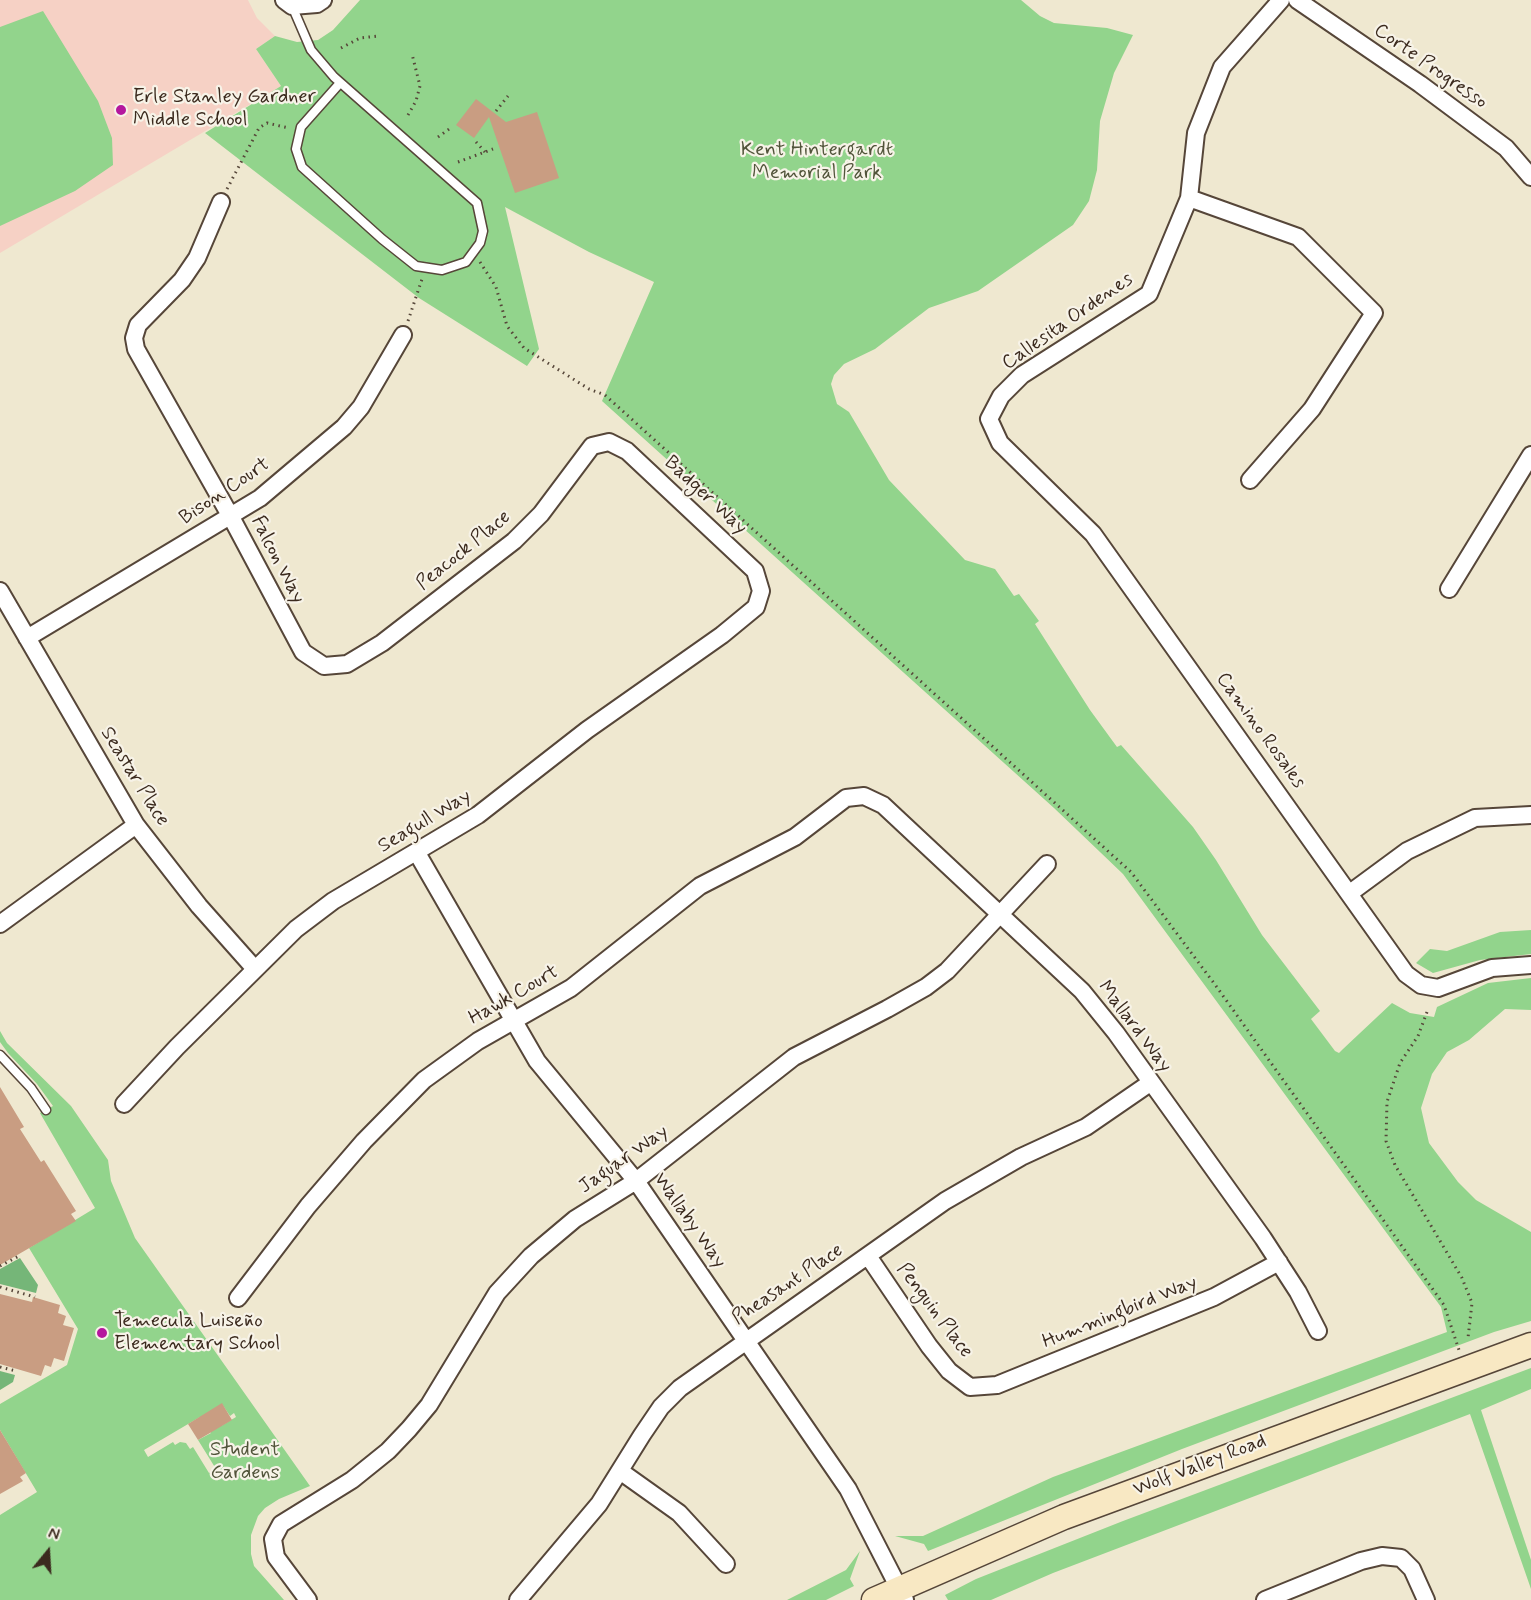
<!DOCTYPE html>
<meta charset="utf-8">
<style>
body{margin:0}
#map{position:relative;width:1531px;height:1600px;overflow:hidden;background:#efe8d0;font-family:Mynerve,sans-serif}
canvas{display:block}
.north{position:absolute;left:18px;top:1522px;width:60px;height:60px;-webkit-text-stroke:4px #f7f3e8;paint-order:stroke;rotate:18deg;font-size:16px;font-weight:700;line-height:24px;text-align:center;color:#3b2a1e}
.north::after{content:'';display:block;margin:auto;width:21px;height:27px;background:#3b2a1e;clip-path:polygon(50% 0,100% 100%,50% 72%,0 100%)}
</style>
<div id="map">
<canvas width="1531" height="1600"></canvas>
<div class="north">N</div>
</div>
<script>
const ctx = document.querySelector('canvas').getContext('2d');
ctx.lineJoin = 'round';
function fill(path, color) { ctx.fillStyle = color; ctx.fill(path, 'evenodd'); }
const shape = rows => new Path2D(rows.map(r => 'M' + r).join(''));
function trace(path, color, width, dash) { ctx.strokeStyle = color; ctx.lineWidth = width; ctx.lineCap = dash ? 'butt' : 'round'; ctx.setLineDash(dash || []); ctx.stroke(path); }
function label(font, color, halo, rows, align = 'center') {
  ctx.font = font + ' Mynerve,sans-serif'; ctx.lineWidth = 4.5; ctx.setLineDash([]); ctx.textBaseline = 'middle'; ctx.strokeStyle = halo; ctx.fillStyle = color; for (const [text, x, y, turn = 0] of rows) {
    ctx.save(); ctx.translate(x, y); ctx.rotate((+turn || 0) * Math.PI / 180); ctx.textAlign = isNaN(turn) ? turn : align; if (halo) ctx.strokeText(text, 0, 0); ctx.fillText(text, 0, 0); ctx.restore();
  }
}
fill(shape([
 [0,0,248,0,257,18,275,36,256,49,281,86,0,253]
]), '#f6d1c5');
fill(shape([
 [360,0,1021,0,1040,16,1054,23,1107,28,1133,35,1114,73,1100,121,1097,170,1089,201,1073,225,978,291,929,308,875,349,844,364,834,375,831,384,837,404,849,412,889,480,965,560,995,569,1014,596,1019,594,1039,621,1035,624,1090,710,1117,747,1121,745,1193,827,1216,860,1262,935,1320,1011,1311,1019,1335,1051,1339,1053,1343,1049,1392,1003,1410,1013,1434,1017,1437,1007,1488,983,1531,978,1531,1010,1505,1009,1469,1040,1447,1052,1432,1074,1421,1108,1429,1143,1458,1182,1476,1200,1531,1232,1531,1321,1494,1332,1182,1449,928,1551,924,1544,895,1536,923,1536,1053,1477,1447,1332,1441,1307,1123,874,1054,808,602,401,654,282,589,252,505,207,539,349,527,366,419,298,205,133,281,86,256,49,275,36,297,42,318,40,333,30],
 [43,11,98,101,112,138,113,165,75,191,0,226,0,27],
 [1531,930,1531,954,1480,960,1433,973,1416,963,1430,949,1447,951,1500,932],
 [0,1031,7,1043,71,1106,108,1160,111,1181,135,1238,310,1486,279,1499,265,1508,258,1516,251,1535,251,1554,254,1566,284,1600,0,1600,0,1515,37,1492,0,1430,0,1404,67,1365,78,1329,29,1248,95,1208,40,1113,53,1106,37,1084,8,1053,0,1042],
 [222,1404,230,1416,234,1413,236,1417,221,1426],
 [200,1417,211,1433,198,1440,216,1469,209,1473,193,1447,190,1449,186,1443,180,1442,175,1445,173,1442,148,1457,144,1450],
 [1531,1368,1531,1389,1481,1410,1531,1560,1531,1589,1470,1414,1053,1573,991,1600,948,1600,945,1595,976,1579,1123,1521],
 [860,1551,850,1579,854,1586,826,1600,787,1600,846,1570]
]), '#92d48c');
fill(shape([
 [20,1258,38,1285,36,1293,0,1284,0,1269],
 [0,1371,15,1375,13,1382,0,1390]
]), '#75b678');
fill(shape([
 [476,99,506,122,537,112,559,178,515,193,489,117,474,138,456,125],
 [0,1087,24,1127,20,1129,41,1162,44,1160,76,1211,71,1214,76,1221,0,1265],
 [0,1294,32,1302,33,1297,60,1305,58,1313,66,1316,63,1325,74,1328,64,1361,54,1358,51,1367,45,1365,41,1376,0,1364],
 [222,1403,232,1420,198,1440,188,1424],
 [0,1430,26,1473,20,1477,23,1481,0,1494]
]), '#c99d82');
const service = shape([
 [292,6,311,50,334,77,477,203,483,231,480,243,466,262,442,270,416,266,382,239,302,167,296,149,301,127,340,83],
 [0,1055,31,1088,46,1110]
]);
const minor = shape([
 [284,0,292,6,317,4,323,0],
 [1281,0,1222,67,1196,133,1189,198,1149,294,1022,375,1001,396,989,419,1000,443,1093,534,1406,974,1421,985,1438,988,1492,968,1531,965],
 [1297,0,1420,84,1506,148,1531,177],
 [1189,198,1298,237,1374,313,1312,409,1250,480],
 [1449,589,1531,455],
 [0,591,136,825,199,906,255,969],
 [27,638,260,498,344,427,361,407,403,335],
 [417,853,537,1061,636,1181,848,1489,905,1600],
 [1350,893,1407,851,1475,818,1531,815],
 [0,924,136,825],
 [124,1104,177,1047,296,929,333,901,478,815,587,730,722,635,756,607,761,591,755,571,627,451,609,442,592,446,541,514,514,541,382,643,347,664,324,666,303,652,231,517,136,349,134,338,138,325,182,280,197,258,221,202],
 [868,1256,929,1346,949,1371,970,1387,997,1385,1214,1297,1279,1262],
 [238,1298,308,1206,364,1141,424,1080,478,1041,571,988,700,886,795,837,846,798,864,796,883,805,1082,991,1116,1033,1263,1238,1298,1292,1318,1331],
 [620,1471,679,1513,726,1564],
 [308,1600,276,1557,273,1539,281,1524,352,1480,388,1451,409,1429,429,1405,497,1293,531,1256,575,1219,636,1181,794,1057,887,1009,926,987,947,971,1047,864],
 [518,1600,599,1504,642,1435,661,1407,680,1388,945,1201,1021,1157,1086,1127,1150,1083],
 [1265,1600,1361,1561,1382,1556,1401,1558,1412,1569,1426,1600]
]);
const secondary = shape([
 [874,1600,1064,1517,1531,1345]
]);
trace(service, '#564639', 11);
trace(minor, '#564639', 20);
trace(secondary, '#564639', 27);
trace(shape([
 [341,48,360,38,379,36],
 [496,111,508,96],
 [408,115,416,101,420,86,412,54],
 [438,137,452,127],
 [476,142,485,152],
 [458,162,493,149],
 [227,189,259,128,267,123,289,128],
 [480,262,496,287,507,326,524,348,589,389,605,395,1131,872,1216,986,1444,1305,1459,1350],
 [408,321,422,279],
 [1427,1012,1418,1036,1400,1063,1387,1102,1386,1141,1395,1165,1462,1278,1472,1303,1468,1338],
 [0,1266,19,1256],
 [0,1287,35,1297],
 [0,1367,16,1371]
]), '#564639', 3, [1.5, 4.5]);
trace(service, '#fff', 8);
trace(minor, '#fff', 16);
trace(secondary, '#f8e8c3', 24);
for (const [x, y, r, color] of [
 [121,110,6,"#b5179e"],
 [102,1333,6,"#b5179e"]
]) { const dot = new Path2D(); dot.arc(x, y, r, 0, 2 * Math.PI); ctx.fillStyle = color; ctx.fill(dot); trace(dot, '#f7f3e8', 2); }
label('20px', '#3b2a1e', '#f7f3e8', [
 ["Corte Progresso",1430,67,35],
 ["Callesita Ordenes",1068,322,-35],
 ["Bison Court",225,492,-34],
 ["Badger Way",705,496,43],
 ["Peacock Place",464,551,-39],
 ["Falcon Way",277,560,63],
 ["Camino Rosales",1260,731,54],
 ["Seastar Place",134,777,58],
 ["Seagull Way",425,822,-31],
 ["Hawk Court",514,996,-30],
 ["Mallard Way",1134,1027,53],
 ["Jaguar Way",624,1160,-35],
 ["Wallaby Way",689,1221,55],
 ["Pheasant Place",788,1285,-34],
 ["Penguin Place",934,1311,53],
 ["Hummingbird Way",1120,1313,-22],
 ["Wolf Valley Road",1200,1466,-21]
]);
label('20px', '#3b2a1e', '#f7f3e8', [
 ["Erle Stanley Gardner",133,98],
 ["Middle School",133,121],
 ["Temecula Luiseño",114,1322],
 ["Elementary School",114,1345]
], 'left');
label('20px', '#51543a', '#f7f3e8', [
 ["Kent Hintergardt",817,151],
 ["Memorial Park",817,174],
 ["Student",245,1451],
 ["Gardens",245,1474]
]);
</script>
